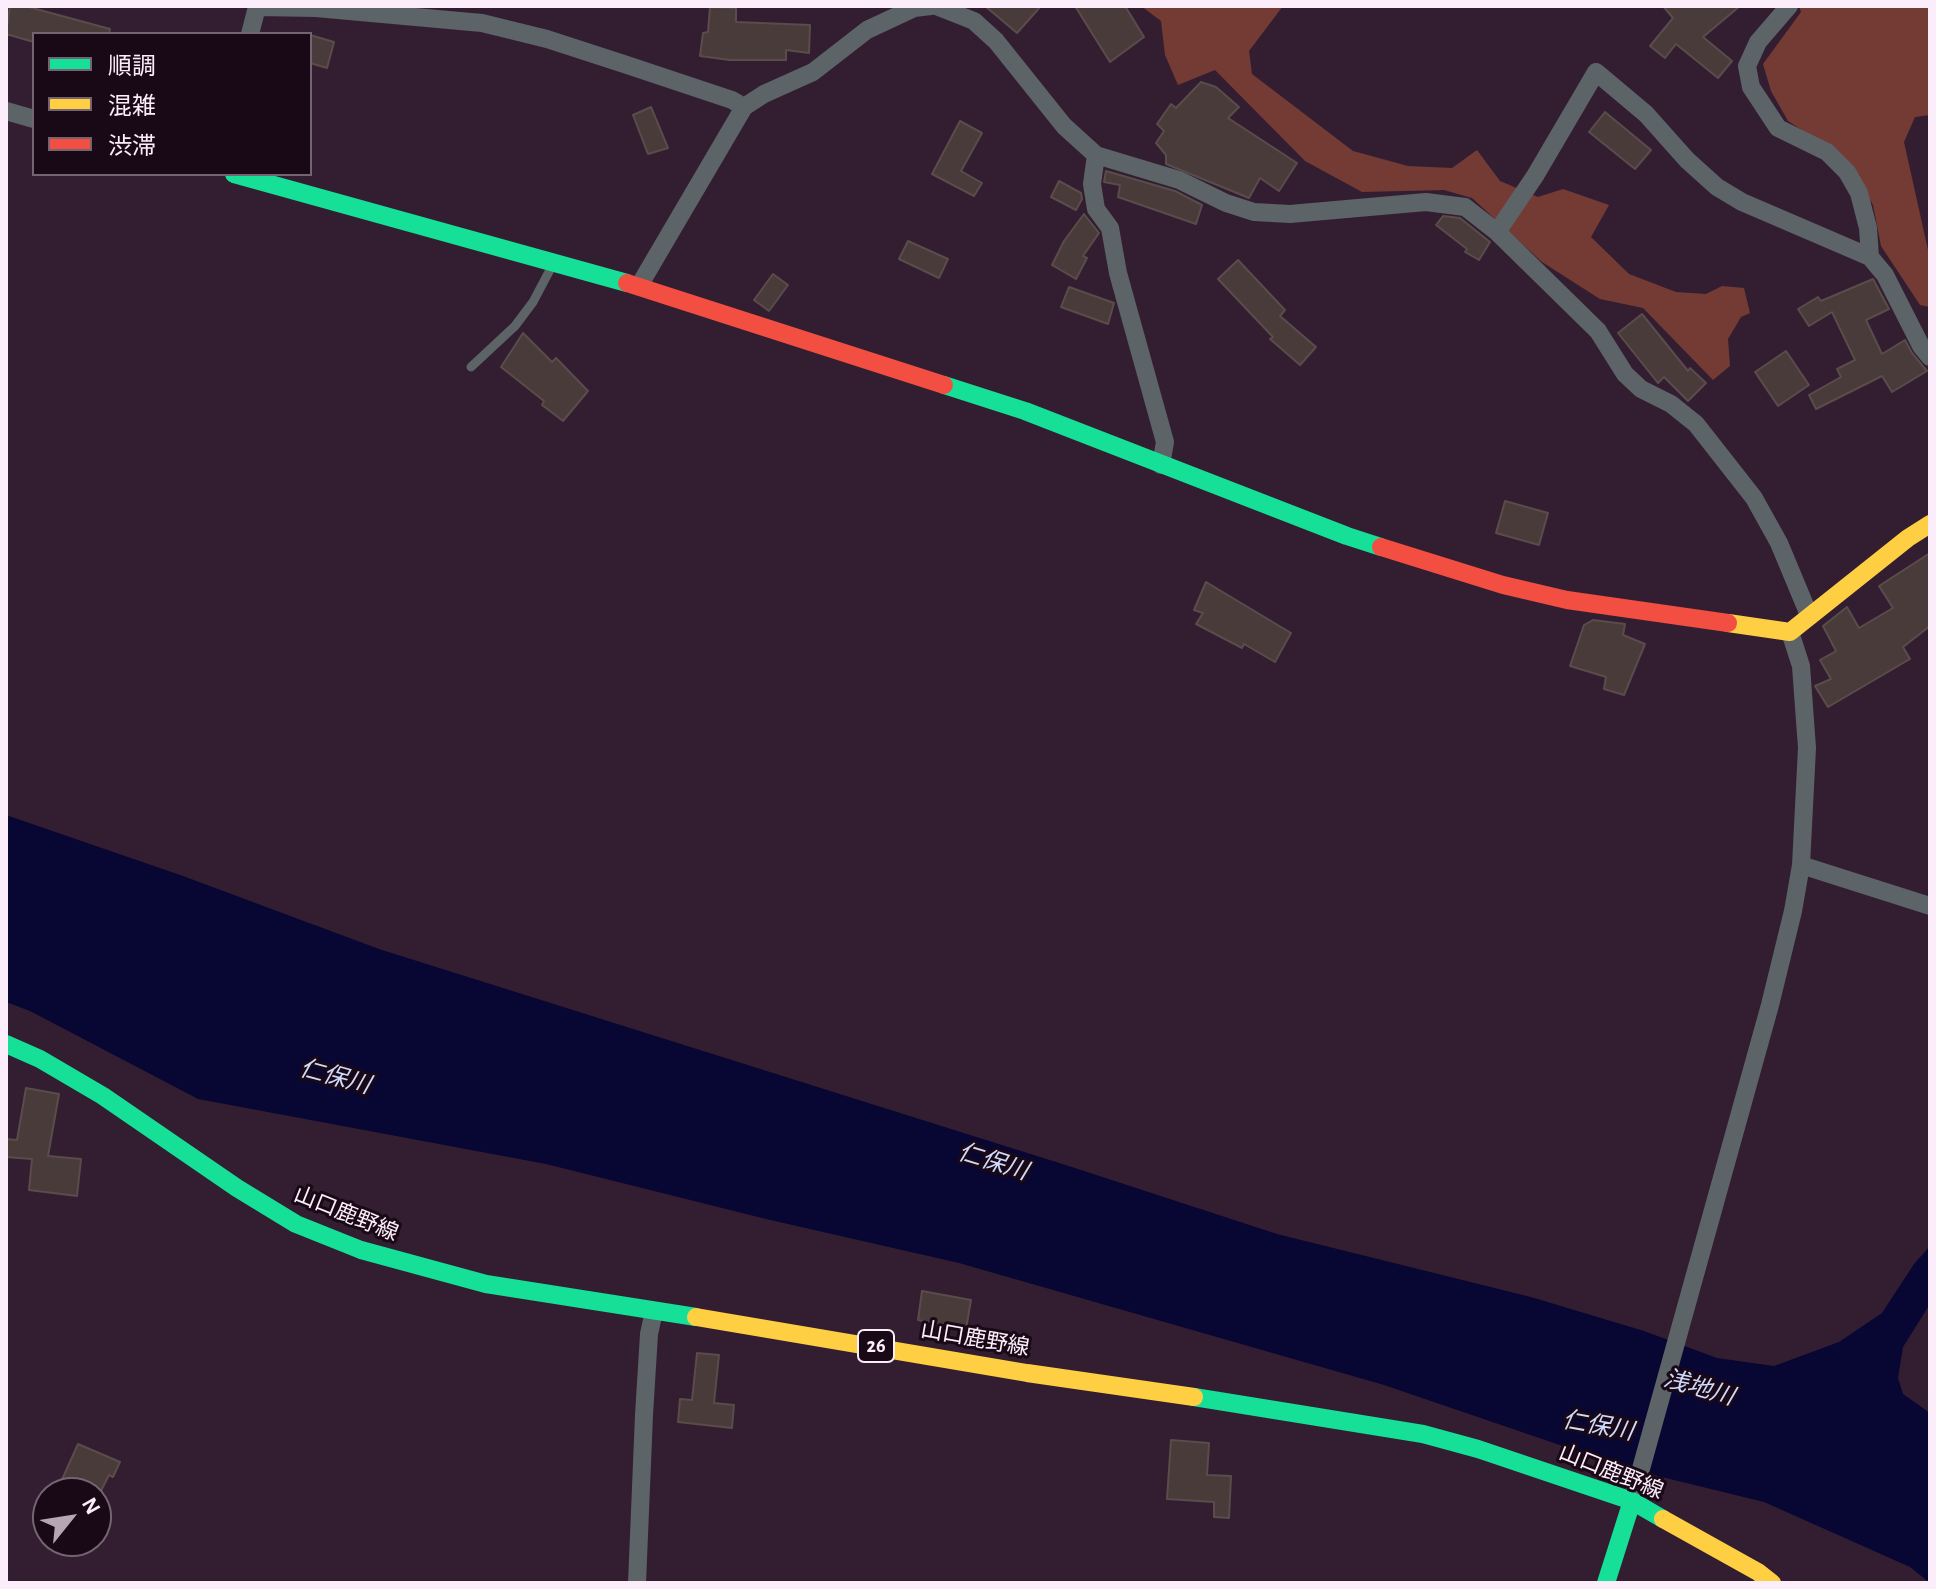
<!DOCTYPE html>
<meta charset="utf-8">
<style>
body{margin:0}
#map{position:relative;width:1936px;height:1589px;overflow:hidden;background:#331e31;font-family:"Alegreya Sans","Noto Sans JP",sans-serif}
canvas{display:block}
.frame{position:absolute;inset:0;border:8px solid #fcedfa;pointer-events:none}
.legend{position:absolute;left:32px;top:32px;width:280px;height:144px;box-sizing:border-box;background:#190917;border:2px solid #746472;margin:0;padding:10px 14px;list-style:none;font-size:24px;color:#fcedfa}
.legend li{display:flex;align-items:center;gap:16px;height:40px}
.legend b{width:40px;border:2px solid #746472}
.north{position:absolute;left:32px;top:1477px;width:80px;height:80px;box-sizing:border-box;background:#190917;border:2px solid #746472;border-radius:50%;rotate:60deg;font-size:22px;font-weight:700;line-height:32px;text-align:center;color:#fcedfa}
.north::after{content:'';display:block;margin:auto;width:28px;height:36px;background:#b6a5b4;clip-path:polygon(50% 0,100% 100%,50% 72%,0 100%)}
</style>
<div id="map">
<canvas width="1936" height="1589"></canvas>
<div class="frame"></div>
<ul class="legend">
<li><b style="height:10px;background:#16e098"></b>順調</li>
<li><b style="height:10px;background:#ffcf43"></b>混雑</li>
<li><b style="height:10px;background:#f24e42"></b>渋滞</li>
</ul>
<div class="north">N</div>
</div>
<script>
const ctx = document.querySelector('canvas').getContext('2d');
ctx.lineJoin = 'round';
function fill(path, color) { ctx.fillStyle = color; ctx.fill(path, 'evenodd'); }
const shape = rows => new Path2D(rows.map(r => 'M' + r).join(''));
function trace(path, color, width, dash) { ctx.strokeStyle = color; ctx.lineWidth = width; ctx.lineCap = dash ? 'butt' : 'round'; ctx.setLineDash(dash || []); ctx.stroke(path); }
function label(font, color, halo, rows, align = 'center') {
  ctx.font = font + ' "Alegreya Sans","Noto Sans JP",sans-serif'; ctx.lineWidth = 6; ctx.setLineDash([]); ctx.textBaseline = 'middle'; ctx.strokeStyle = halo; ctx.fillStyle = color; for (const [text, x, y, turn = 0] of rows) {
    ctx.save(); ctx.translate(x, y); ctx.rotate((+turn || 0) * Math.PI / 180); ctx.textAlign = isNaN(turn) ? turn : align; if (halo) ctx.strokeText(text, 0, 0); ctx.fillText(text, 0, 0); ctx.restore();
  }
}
fill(shape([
 [1141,6,1283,6,1249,51,1252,74,1353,151,1408,166,1452,168,1477,150,1500,181,1538,197,1563,189,1609,205,1591,237,1629,274,1676,292,1706,294,1722,286,1744,288,1750,313,1741,317,1728,339,1730,366,1713,380,1643,308,1600,299,1542,262,1472,198,1444,190,1362,192,1305,161,1215,70,1178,85,1165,55,1161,21],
 [1799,6,1930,6,1930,115,1915,117,1904,142,1930,259,1930,307,1920,305,1881,246,1873,205,1845,158,1788,121,1771,91,1763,64,1801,12]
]), '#743b34');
fill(shape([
 [6,815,183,876,379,949,1075,1168,1277,1234,1531,1297,1644,1331,1717,1358,1774,1366,1839,1342,1882,1313,1914,1264,1930,1246,1930,1304,1903,1347,1898,1378,1903,1394,1930,1413,1930,1583,1910,1567,1764,1502,1633,1470,1384,1385,959,1263,766,1219,546,1164,198,1099,30,1011,6,1002]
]), '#080632');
const building = shape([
 [10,6,25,6,110,29,109,34,34,34,34,42,6,34,10,6],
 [985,6,1041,6,1017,33,985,6],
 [1075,6,1125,6,1144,37,1110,62,1075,6],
 [1663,6,1740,6,1703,37,1732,61,1718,78,1676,44,1665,58,1650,46,1673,18,1663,6],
 [710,7,736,8,736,22,810,25,809,53,786,50,786,60,730,60,700,56,703,33,708,32,710,7],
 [310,35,334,42,327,68,310,63,310,35],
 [1201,82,1216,87,1239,107,1228,118,1297,163,1279,191,1260,178,1249,198,1166,164,1166,155,1156,143,1164,131,1157,124,1171,104,1176,108,1201,82],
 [651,107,668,148,648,154,633,115,651,107],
 [1605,112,1651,150,1635,169,1589,132,1605,112],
 [960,121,982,133,961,171,982,183,974,196,932,174,960,121],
 [1106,171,1175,191,1202,205,1196,224,1118,197,1120,185,1104,182,1106,171],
 [1059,181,1081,193,1082,199,1076,210,1051,197,1059,181],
 [1084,214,1099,233,1083,256,1087,258,1076,279,1052,265,1064,241,1084,214],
 [1443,216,1460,218,1490,242,1479,260,1465,252,1467,249,1436,225,1443,216],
 [908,241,948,259,939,278,899,259,908,241],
 [1238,260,1285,310,1280,316,1316,347,1300,365,1270,339,1273,337,1218,279,1238,260],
 [773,274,788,285,769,311,754,300,773,274],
 [1873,279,1889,309,1866,320,1882,354,1905,340,1912,353,1927,371,1892,392,1882,376,1816,409,1809,395,1841,377,1837,369,1855,360,1832,312,1809,326,1798,309,1818,297,1821,301,1873,279],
 [1069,287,1114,303,1108,324,1061,307,1069,287],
 [1642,314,1688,371,1690,368,1706,383,1688,401,1664,377,1658,383,1618,333,1642,314],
 [523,333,552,362,556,358,588,391,563,421,542,405,544,401,501,367,523,333],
 [1786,351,1809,385,1778,406,1755,372,1786,351],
 [1505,501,1548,513,1539,545,1496,533,1505,501],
 [1930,553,1930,626,1903,647,1910,659,1828,707,1815,686,1831,679,1820,660,1836,651,1823,626,1847,607,1859,628,1893,608,1879,586,1930,553],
 [1206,582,1291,633,1275,662,1244,644,1242,648,1196,624,1203,613,1194,610,1206,582],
 [1593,620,1625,624,1623,635,1645,644,1624,695,1604,689,1606,677,1570,666,1584,625,1593,620],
 [26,1088,59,1094,48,1156,81,1159,77,1196,29,1190,32,1159,6,1157,6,1139,17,1140,26,1088],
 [922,1291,971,1300,966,1329,918,1320,922,1291],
 [697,1353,719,1355,714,1403,734,1405,732,1428,678,1422,680,1399,692,1400,697,1353],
 [1171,1440,1209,1443,1207,1475,1231,1476,1229,1518,1214,1517,1214,1502,1167,1499,1171,1440],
 [78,1444,120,1462,113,1477,109,1475,100,1493,56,1493,78,1444]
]);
fill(building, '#483b39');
trace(building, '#594c4b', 2);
trace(shape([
 [471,367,515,326,533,302,552,266]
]), '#5c6468', 9);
trace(shape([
 [936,6,974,21,996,41,1064,126,1096,155,1179,180,1226,203,1254,212,1290,214,1426,202,1465,207,1497,232,1598,331,1625,374,1641,389,1671,404,1696,424,1754,498,1779,543,1809,615],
 [1789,6,1758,42,1747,66,1751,87,1778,128,1827,152,1847,172,1859,193,1868,228,1870,257],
 [250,34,257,7,316,8,482,23,547,39,627,65,732,100,744,107],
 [6,111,34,119],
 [1096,155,1092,184,1096,209,1110,228,1118,273,1165,442,1161,465],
 [1497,232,1535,176,1596,72,1646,114,1687,160,1717,187,1742,202,1870,257,1885,275,1921,346,1930,357],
 [639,286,744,107,764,94,813,72,867,30,914,8,931,6],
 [1801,865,1930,906],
 [1632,1501,1770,1005,1793,911,1801,865,1807,748,1801,666,1790,632],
 [637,1583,644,1415,649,1334,654,1311]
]), '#5c6468', 18);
trace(shape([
 [234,174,627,283],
 [944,385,1025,411,1347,536,1381,547],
 [6,1044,40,1059,103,1096,237,1188,296,1224,361,1250,486,1284,696,1317],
 [1194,1397,1423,1434,1478,1449,1632,1501,1663,1519],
 [1606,1583,1632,1501]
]), '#16e098', 18);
trace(shape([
 [1728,623,1790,632,1908,538,1930,524],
 [696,1317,1027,1373,1194,1397],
 [1663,1519,1758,1572,1772,1583]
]), '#ffcf43', 18);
trace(shape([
 [627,283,944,385],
 [1381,547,1503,585,1567,600,1728,623]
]), '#f24e42', 18);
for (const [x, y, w] of [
 [876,1346,36]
]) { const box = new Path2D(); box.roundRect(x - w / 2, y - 16, w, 32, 6); ctx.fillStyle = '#190917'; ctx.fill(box); trace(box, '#fcedfa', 2); }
label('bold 20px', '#fcedfa', null, [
 ["26",876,1346]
]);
label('22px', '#fcedfa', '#190917', [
 ["山口鹿野線",346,1214,22],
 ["山口鹿野線",975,1339,10],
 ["山口鹿野線",1611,1472,22]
]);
label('italic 24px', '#cfdafc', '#190917', [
 ["仁保川",335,1077,15],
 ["仁保川",993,1162,17],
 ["浅地川",1699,1388,16],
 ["仁保川",1598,1426,10]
]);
</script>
